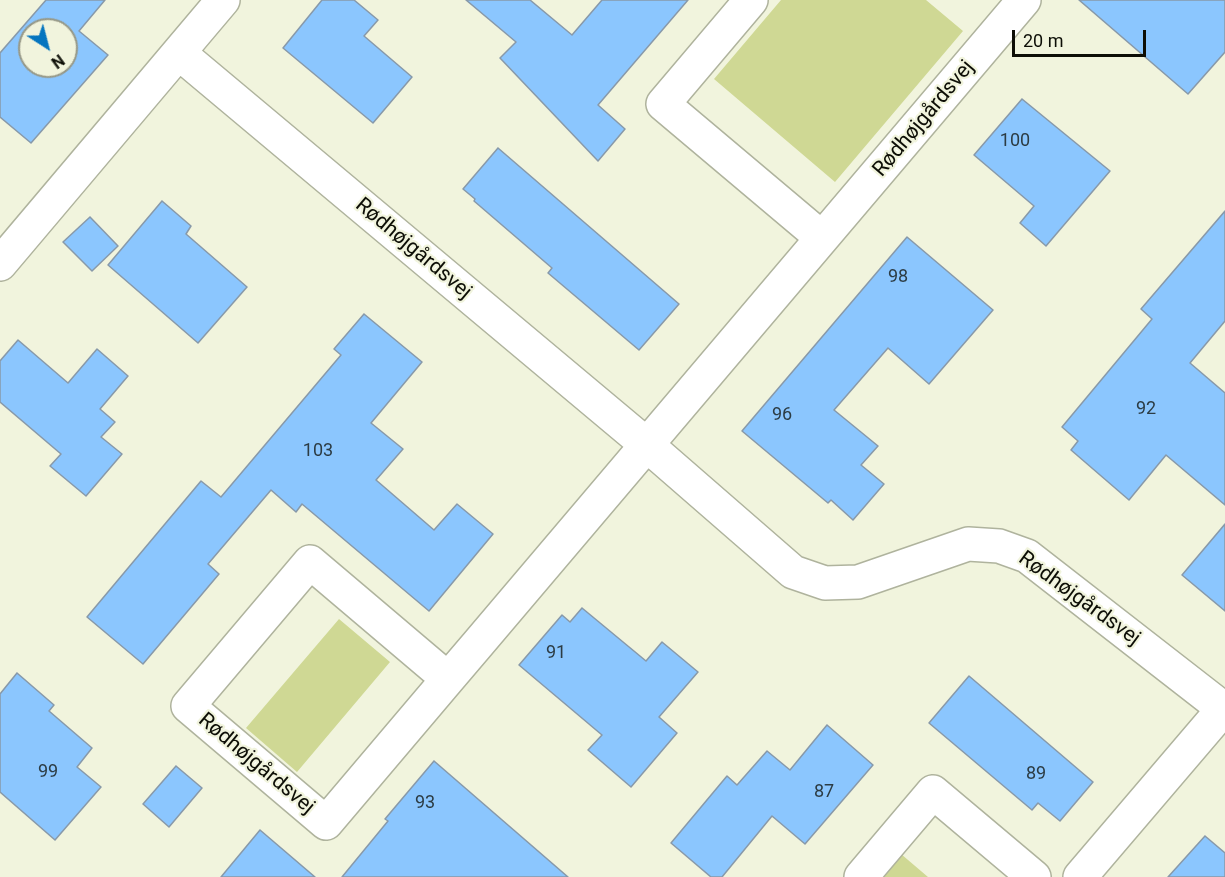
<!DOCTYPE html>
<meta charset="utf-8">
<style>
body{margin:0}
#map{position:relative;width:1225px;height:877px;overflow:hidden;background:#f1f4dd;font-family:Roboto,sans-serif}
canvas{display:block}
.north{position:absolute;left:18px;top:18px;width:60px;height:60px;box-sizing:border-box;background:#f1f4dd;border:2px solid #969887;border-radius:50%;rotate:144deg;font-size:16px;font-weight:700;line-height:24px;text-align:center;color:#0d0e06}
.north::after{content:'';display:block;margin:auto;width:21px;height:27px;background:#0575bf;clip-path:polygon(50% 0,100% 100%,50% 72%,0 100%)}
.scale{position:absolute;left:1012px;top:30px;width:134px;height:27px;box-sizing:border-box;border:3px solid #0d0e06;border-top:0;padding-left:8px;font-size:18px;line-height:21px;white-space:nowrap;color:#0d0e06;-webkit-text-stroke:4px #f1f4dd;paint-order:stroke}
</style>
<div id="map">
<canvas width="1225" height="877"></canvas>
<div class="north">N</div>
<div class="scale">20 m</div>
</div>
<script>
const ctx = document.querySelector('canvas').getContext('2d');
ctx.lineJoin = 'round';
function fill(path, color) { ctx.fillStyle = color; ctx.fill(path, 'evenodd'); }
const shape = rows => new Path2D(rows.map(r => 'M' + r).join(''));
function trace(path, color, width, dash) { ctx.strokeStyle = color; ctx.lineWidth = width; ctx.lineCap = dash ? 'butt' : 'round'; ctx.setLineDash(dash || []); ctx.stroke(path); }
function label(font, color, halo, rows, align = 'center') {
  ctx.font = font + ' Roboto,sans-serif'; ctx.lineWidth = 4.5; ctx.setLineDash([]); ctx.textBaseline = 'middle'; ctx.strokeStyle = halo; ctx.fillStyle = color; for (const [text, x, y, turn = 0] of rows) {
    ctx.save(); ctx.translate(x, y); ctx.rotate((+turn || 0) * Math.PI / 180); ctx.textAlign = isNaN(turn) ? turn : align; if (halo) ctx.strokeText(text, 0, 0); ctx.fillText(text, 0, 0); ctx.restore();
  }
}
fill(shape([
 [781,0,926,0,963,31,835,182,714,79],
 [339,619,390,662,297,772,246,728],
 [901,854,928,877,882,877]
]), '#cfd894');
const building = shape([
 [46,0,105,0,79,31,108,55,31,143,0,117,0,53,46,0],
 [30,30,66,30,66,66,30,66,30,30],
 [322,0,354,0,378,20,364,36,412,77,373,123,283,48,322,0],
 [466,0,530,0,572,35,602,0,688,0,598,105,625,129,598,161,500,58,516,42,466,0],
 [1079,0,1225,0,1225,52,1188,94,1079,0],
 [1022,99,1110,171,1046,246,1020,223,1034,206,974,155,1022,99],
 [498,148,679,304,639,350,548,273,552,268,474,201,475,199,463,189,498,148],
 [162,201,191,226,186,234,247,287,198,343,108,265,162,201],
 [1225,211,1225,321,1190,363,1225,393,1225,505,1166,455,1129,500,1071,450,1078,441,1062,427,1152,319,1141,309,1225,211],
 [90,217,118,246,92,271,63,242,90,217],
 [907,237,993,310,929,384,888,348,834,410,878,446,861,465,884,484,853,520,831,500,828,503,742,431,907,237],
 [364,314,422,362,371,423,403,449,376,480,434,530,457,504,493,534,429,611,302,504,296,512,271,490,208,564,219,574,143,664,87,617,201,481,221,497,341,355,334,349,364,314],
 [18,340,68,383,97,349,128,376,100,409,115,422,101,437,122,454,86,496,50,466,61,454,0,402,0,361,18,340],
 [1225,524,1225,611,1182,575,1225,524],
 [582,608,646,661,662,642,698,672,659,717,677,733,631,787,588,750,602,735,519,665,562,615,570,622,582,608],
 [17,673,54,705,49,711,92,748,77,767,101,787,55,840,0,792,0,694,17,673],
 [969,676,1093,782,1060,821,1038,803,1032,810,929,723,969,676],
 [827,725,873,765,805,844,772,816,722,877,711,877,671,843,727,776,737,785,767,751,790,770,827,725],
 [434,761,568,877,342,877,388,821,385,819,434,761],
 [176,766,202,788,169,827,143,804,176,766],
 [260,830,315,877,221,877,260,830],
 [1205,836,1225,853,1225,877,1168,877,1205,836]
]);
fill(building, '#8bc6fe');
trace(building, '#8899a9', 1.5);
const minor = shape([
 [751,0,663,104,822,238],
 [179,53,647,445,793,572,825,583,858,582,968,544,999,546,1027,556,1225,710],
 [0,264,223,0],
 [448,679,310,562,188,706,326,823,448,679,477,645,1024,0],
 [861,877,933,792,1034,877],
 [1080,877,1225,707]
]);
trace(minor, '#afb39d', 36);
trace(minor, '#fff', 33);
label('18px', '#2c3c44', null, [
 ["100",1015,141],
 ["98",898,277],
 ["92",1146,409],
 ["96",782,415],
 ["103",318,451],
 ["91",556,653],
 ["99",48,772],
 ["89",1036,774],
 ["87",824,792],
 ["93",425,803]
]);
label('21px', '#0d0e06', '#f1f4dd', [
 ["Rødhøjgårdsvej",924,119,-50],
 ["Rødhøjgårdsvej",413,249,40],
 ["Rødhøjgårdsvej",1079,599,36],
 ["Rødhøjgårdsvej",256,764,40]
]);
</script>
